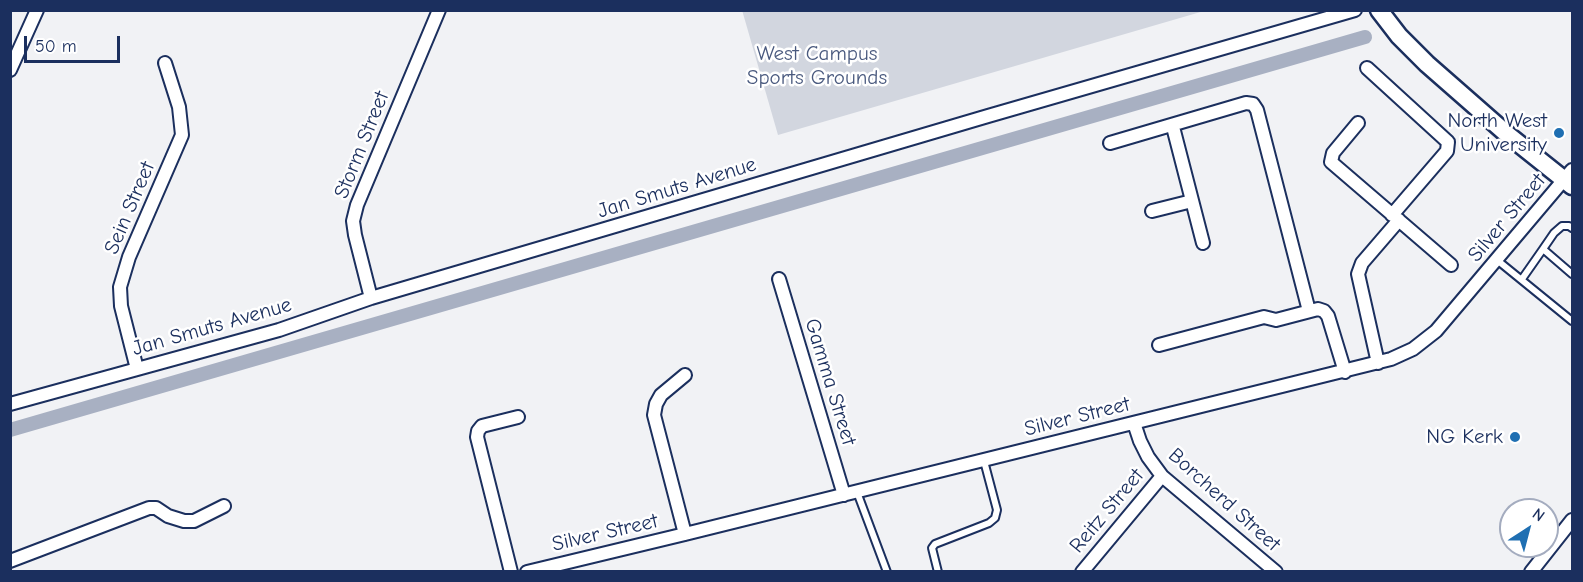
<!DOCTYPE html>
<style>
body{margin:0}
#map{position:relative;width:1583px;height:582px;overflow:hidden;background:#f1f2f5;font-family:"Comic Neue",sans-serif}
canvas{display:block}
.frame{position:absolute;inset:0;border:12px solid #1b2f5e;pointer-events:none}
.north{position:absolute;left:1499px;top:498px;width:60px;height:60px;box-sizing:border-box;background:#fff;border:2px solid #a4acbf;border-radius:50%;rotate:36deg;font-size:16px;font-weight:700;line-height:24px;text-align:center;color:#1b2f5e}
.north::after{content:'';display:block;margin:auto;width:21px;height:27px;background:#1f6fb2;clip-path:polygon(50% 0,100% 100%,50% 72%,0 100%)}
.scale{position:absolute;left:24px;top:36px;width:96px;height:27px;box-sizing:border-box;border:3px solid #1b2f5e;border-top:0;padding-left:8px;font-size:18px;line-height:21px;white-space:nowrap;color:#1b2f5e;-webkit-text-stroke:4px #fff;paint-order:stroke}
</style>
<div id="map">
<canvas width="1583" height="582"></canvas>
<div class="frame"></div>
<div class="north">N</div>
<div class="scale">50 m</div>
</div>
<script>
const ctx = document.querySelector('canvas').getContext('2d');
ctx.lineJoin = 'round';
function fill(path, color) { ctx.fillStyle = color; ctx.fill(path, 'evenodd'); }
const toPath = rows => new Path2D(rows.map(r => 'M' + r).join(''));
function trace(path, color, width, dash) { ctx.strokeStyle = color; ctx.lineWidth = width; ctx.lineCap = dash ? 'butt' : 'round'; ctx.setLineDash(dash || []); ctx.stroke(path); }
function drawText(font, color, halo, rows, align = 'center') {
  ctx.font = font + ' "Comic Neue",sans-serif'; ctx.lineWidth = 5; ctx.setLineDash([]); ctx.textBaseline = 'middle'; ctx.strokeStyle = halo; ctx.fillStyle = color; for (const [text, x, y, turn = 0] of rows) {
    ctx.save(); ctx.translate(x, y); ctx.rotate((+turn || 0) * Math.PI / 180); ctx.textAlign = isNaN(turn) ? turn : align; if (halo) ctx.strokeText(text, 0, 0); ctx.fillText(text, 0, 0); ctx.restore();
  }
}
const green = toPath([
 [742,10,1204,10,1204,11,778,135]
]);
const canal = toPath([
 [10,430,1365,37]
]);
const lane = toPath([
 [1572,228,1569,226,1562,226,1554,233,1543,249,1572,274],
 [1497,260,1572,321],
 [1522,279,1543,249],
 [857,492,887,572],
 [938,572,932,548,935,544,989,523,995,518,997,510,984,461]
]);
const street = toPath([
 [1367,68,1448,142,1447,151,1392,215],
 [10,70,37,10],
 [1358,123,1333,153,1331,162,1451,265],
 [1173,127,1203,243],
 [1110,143,1246,103,1253,104,1257,110,1309,311],
 [1152,211,1192,201],
 [779,279,844,495],
 [371,298,355,235,353,221,357,205,439,10],
 [1159,345,1264,317,1276,320,1318,309,1324,311,1328,316,1345,372],
 [1378,363,1358,274,1362,263,1399,220],
 [137,369,121,306,120,287,129,257,182,135,179,107,165,63],
 [10,404,279,330,371,298,988,116,1355,10],
 [1134,423,1140,441,1148,457,1162,476,1276,572],
 [685,534,654,415,656,404,661,395,685,375],
 [10,561,149,508,156,508,168,516,184,521,194,521,224,506],
 [511,572,477,437,478,431,482,426,518,417],
 [527,572,685,534,1391,359,1413,349,1436,331,1572,170],
 [1082,572,1162,476],
 [1531,572,1572,520]
]);
const secondary = toPath([
 [1379,10,1399,36,1427,64,1508,135,1572,186]
]);
const markers = [
 [1559,133,6,"#1f6fb2"],
 [1515,437,6,"#1f6fb2"]
];
const parkNames = [
 ["West Campus",817,54],
 ["Sports Grounds",817,78]
];
const poiNames = [
 ["North West",1547,121],
 ["University",1547,145],
 ["NG Kerk",1503,437]
];
const streetNames = [
 ["Storm Street",362,145,-68],
 ["Jan Smuts Avenue",677,188,-17],
 ["Sein Street",130,208,-67],
 ["Silver Street",1507,218,-50],
 ["Jan Smuts Avenue",212,327,-16],
 ["Gamma Street",830,382,73],
 ["Silver Street",1077,417,-14],
 ["Borcherd Street",1224,500,42],
 ["Reitz Street",1107,511,-50],
 ["Silver Street",605,533,-13]
];
fill(green, '#d2d6df');
trace(canal, '#a8b0c2', 14);
trace(lane, '#1b2f5e', 10);
trace(street, '#1b2f5e', 16);
trace(secondary, '#1b2f5e', 21);
trace(lane, '#fff', 6);
trace(street, '#fff', 12);
trace(secondary, '#fff', 16);
for (const [x, y, r, color] of markers) { const dot = new Path2D(); dot.arc(x, y, r, 0, 2 * Math.PI); ctx.fillStyle = color; ctx.fill(dot); trace(dot, '#fff', 2); }
drawText('21px', '#49597e', '#fff', parkNames);
drawText('21px', '#1b2f5e', '#fff', poiNames, 'right');
drawText('21px', '#1b2f5e', '#fff', streetNames);
</script>
